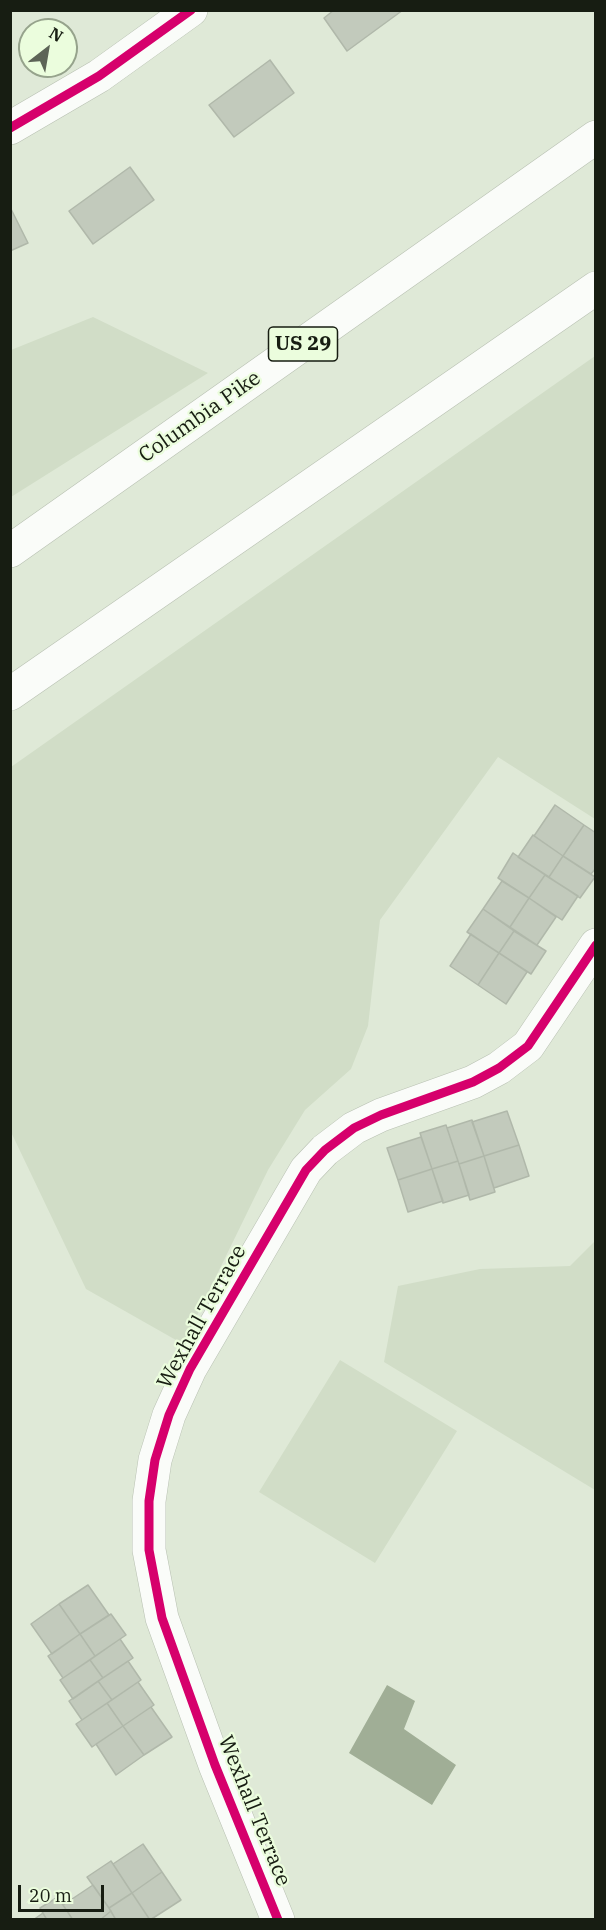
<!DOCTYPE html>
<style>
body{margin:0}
#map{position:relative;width:606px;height:1930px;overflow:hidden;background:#dfe9d7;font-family:"IBM Plex Serif",serif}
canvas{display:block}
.frame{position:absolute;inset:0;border:12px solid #171d12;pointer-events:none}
.north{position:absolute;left:18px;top:18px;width:60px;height:60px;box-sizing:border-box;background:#ebfddd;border:2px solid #96a38c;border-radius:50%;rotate:31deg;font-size:16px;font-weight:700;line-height:24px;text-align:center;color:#171d12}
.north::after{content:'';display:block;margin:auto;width:21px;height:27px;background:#5d6457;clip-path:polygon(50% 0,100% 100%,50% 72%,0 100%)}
.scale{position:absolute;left:18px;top:1885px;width:86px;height:27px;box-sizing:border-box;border:3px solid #171d12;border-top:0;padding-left:8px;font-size:18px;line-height:21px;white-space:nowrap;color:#171d12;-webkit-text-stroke:4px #ebfddd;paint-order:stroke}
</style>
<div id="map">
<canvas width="606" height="1930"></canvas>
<div class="frame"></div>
<div class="north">N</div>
<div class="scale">20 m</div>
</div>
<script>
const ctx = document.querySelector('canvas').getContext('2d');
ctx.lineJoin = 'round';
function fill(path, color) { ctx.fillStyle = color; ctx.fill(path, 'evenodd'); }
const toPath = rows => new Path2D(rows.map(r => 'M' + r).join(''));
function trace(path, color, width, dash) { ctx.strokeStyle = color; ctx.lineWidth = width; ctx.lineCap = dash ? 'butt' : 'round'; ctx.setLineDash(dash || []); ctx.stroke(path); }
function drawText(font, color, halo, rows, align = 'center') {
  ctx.font = font + ' "IBM Plex Serif",serif'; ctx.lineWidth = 4.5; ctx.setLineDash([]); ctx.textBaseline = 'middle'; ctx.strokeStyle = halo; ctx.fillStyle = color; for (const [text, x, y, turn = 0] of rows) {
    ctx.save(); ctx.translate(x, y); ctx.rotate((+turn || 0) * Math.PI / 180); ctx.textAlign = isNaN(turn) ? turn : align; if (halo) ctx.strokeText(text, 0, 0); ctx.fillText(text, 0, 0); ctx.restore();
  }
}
const green = toPath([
 [93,317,208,373,11,497,11,350],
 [595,356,595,819,498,757,380,920,368,1026,351,1069,305,1110,268,1170,183,1344,86,1289,11,1132,11,767],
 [595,1241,595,1490,384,1362,398,1286,480,1269,570,1266],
 [340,1360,457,1431,375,1563,259,1492]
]);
const water = toPath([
 [387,1685,415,1701,404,1729,456,1765,432,1805,349,1753]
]);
const building = toPath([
 [334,10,403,10,347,51,324,18,334,10],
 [270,60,294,93,234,137,209,105,270,60],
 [130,167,154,200,93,244,69,211,130,167],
 [10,207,28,243,10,251,10,207],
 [555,805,584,825,563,856,534,836,555,805],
 [584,825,596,833,596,868,591,874,563,856,584,825],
 [533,835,563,856,549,877,518,857,533,835],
 [513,853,545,875,529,898,498,878,513,853],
 [563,856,595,877,580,898,549,877,563,856],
 [545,875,578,896,562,920,529,898,545,875],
 [502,881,529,898,510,927,483,909,502,881],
 [529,898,556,917,537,945,510,927,529,898],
 [483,909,514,931,499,953,467,932,483,909],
 [514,931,546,951,531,974,499,953,514,931],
 [471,934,499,953,478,985,450,966,471,934],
 [499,953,527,972,506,1004,478,985,499,953],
 [507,1111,519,1145,484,1156,472,1122,507,1111],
 [472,1120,484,1156,459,1164,447,1128,472,1120],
 [446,1125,458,1161,432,1169,420,1133,446,1125],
 [421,1137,432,1169,398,1180,387,1148,421,1137],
 [519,1145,529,1176,494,1188,484,1156,519,1145],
 [484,1156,495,1192,470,1200,459,1164,484,1156],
 [458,1161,469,1195,443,1203,432,1169,458,1161],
 [432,1169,443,1201,408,1212,398,1180,432,1169],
 [88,1585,109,1615,80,1634,59,1604,88,1585],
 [59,1604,80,1634,52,1654,31,1624,59,1604],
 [111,1614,126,1635,95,1656,80,1634,111,1614],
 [80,1634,95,1656,63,1678,48,1656,80,1634],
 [120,1639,133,1658,103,1678,90,1660,120,1639],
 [90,1660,103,1678,73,1699,60,1680,90,1660],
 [128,1661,141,1680,112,1700,98,1681,128,1661],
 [98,1681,112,1700,82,1720,69,1701,98,1681],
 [138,1682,154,1705,123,1726,107,1703,138,1682],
 [107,1703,123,1726,92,1747,76,1724,107,1703],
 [151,1707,172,1737,144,1755,123,1726,151,1707],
 [123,1726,144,1755,116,1775,96,1744,123,1726],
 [143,1844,162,1872,132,1893,113,1864,143,1844],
 [111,1861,132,1893,109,1908,87,1877,111,1861],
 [162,1872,181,1900,150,1920,132,1893,162,1872],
 [93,1885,111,1911,100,1920,73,1920,63,1905,93,1885],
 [132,1893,150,1920,116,1920,109,1908,132,1893],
 [58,1897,63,1905,73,1920,47,1920,40,1908,58,1897],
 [111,1911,116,1920,100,1920,111,1911],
 [43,1913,47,1920,33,1920,43,1913]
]);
const street = toPath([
 [10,128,99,76,191,10],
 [278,1920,215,1765,162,1618,149,1550,149,1501,155,1460,169,1415,190,1369,306,1170,325,1150,354,1128,381,1115,473,1082,499,1068,528,1046,596,945]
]);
const highway = toPath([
 [10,551,596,137],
 [10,694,596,288]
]);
const cycleway = toPath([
 [10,128,99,76,191,10],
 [278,1920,215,1765,162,1618,149,1550,149,1501,155,1460,169,1415,190,1369,306,1170,325,1150,354,1128,381,1115,473,1082,499,1068,528,1046,596,945]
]);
const shields = [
 [303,344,69]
];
const shieldNames = [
 ["US 29",303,344]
];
const streetNames = [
 ["Columbia Pike",200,417,-35],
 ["Wexhall Terrace",202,1317,-61],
 ["Wexhall Terrace",254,1811,68]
];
fill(green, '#d1ddc7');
fill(water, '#a0ae96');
fill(building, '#c2cabc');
trace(building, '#b0b8aa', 1.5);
trace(street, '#b8c0b2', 34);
trace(highway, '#b8c0b2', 34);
trace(street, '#fafcf9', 33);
trace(highway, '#fafcf9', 33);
trace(cycleway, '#d6006c', 9);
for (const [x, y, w] of shields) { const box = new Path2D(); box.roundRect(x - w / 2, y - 17, w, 34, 4.5); ctx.fillStyle = '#ebfddd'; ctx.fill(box); trace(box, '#171d12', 1.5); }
drawText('bold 20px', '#171d12', null, shieldNames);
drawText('21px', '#171d12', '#ebfddd', streetNames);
</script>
